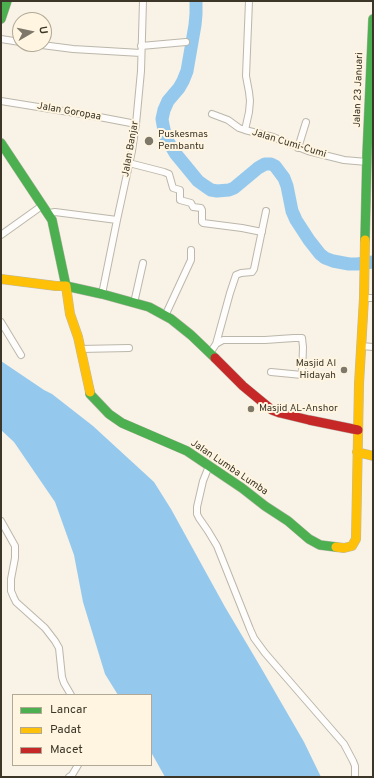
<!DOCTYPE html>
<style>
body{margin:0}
#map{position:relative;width:374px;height:778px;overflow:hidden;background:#f8f2e7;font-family:Overpass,sans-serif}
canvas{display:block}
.frame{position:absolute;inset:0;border:2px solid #3c3628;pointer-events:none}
.legend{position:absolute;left:12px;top:694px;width:140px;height:72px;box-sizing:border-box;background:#fff5e0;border:1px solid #b1a996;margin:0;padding:5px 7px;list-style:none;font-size:12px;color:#3c3628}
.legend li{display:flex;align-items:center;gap:8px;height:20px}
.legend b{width:20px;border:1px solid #b1a996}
.north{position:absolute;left:12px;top:12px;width:40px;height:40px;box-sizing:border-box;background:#fff5e0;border:1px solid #b1a996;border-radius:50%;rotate:81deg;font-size:11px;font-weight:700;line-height:16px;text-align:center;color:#3c3628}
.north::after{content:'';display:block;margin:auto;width:14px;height:18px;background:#7e786b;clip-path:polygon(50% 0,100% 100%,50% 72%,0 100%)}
</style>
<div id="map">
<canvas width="374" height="778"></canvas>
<div class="frame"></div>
<ul class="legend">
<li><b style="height:5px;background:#4caf50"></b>Lancar</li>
<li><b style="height:5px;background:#ffc107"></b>Padat</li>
<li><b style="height:5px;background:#c62828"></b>Macet</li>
</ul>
<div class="north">U</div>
</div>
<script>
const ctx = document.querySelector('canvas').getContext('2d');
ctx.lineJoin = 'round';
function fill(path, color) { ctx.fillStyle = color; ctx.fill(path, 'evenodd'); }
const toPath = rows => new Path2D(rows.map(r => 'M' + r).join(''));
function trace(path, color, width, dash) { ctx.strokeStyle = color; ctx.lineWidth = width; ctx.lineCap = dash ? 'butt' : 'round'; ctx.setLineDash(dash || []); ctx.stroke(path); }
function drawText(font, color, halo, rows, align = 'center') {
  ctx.font = font + ' Overpass,sans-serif'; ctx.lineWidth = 4; ctx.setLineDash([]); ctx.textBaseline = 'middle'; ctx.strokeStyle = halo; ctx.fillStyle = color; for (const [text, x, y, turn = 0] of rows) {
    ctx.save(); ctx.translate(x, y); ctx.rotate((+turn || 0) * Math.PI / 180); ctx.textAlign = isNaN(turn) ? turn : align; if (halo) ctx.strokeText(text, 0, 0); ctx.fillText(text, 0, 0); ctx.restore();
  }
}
const water = toPath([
 [1,361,44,390,52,394,93,426,154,482,171,509,225,607,260,666,304,742,321,777,165,777,151,752,151,695,118,695,105,674,83,602,74,555,55,502,14,442,1,430]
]);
const river = toPath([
 [196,1,196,14,195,25,187,71,183,81,179,88,168,101,164,110,162,119,163,125,166,138,175,153,198,181,205,186,211,190,217,191,229,190,234,188,258,168,265,164,271,164,275,166,284,178,287,186,292,211,296,220,309,240,320,254,325,258,333,261,349,264,357,264,373,262]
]);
const street = toPath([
 [249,1,246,76,249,92,250,101,249,112,245,130,273,137,308,151,344,160,367,162],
 [1,39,20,42],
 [34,44,73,49,141,53],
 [141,46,186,42],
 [1,101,94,116,136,124],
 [212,114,228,120,239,128,245,130],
 [298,148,306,122],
 [129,163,164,172,169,174,173,188,180,190,180,200,191,203,193,207,201,208,202,210,202,222,203,223,242,228,262,232],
 [49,213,55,212,117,220],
 [1,235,43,205],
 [102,294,117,220,132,151,136,124,141,71,143,1],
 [364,298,373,298],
 [134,303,143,263],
 [165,316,191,260,191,250],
 [1,322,21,355],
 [216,344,230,293,236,275,241,273,252,272,254,269,266,211],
 [361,346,373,347],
 [80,349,129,348],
 [210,353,216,344,223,340,265,340,294,338,302,338,303,347,302,375,271,372],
 [209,466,203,481,197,507,197,514,199,518,208,531,217,546,250,629,254,638,265,653,344,744,353,761,355,766,355,777],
 [1,521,15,546,15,558,11,579,11,591,14,598,16,602,45,628,55,641,59,648,62,677,64,683,71,695],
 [69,777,72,775,78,765]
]);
const fast = toPath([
 [1,19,7,1],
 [1,143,52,220,66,286,102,294,149,307,171,319,191,335,215,358],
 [365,240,367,154,373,19],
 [90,392,90,394,109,414,122,423,187,451,242,488,265,506,288,521,309,539,320,545,336,547]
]);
const slow = toPath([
 [1,279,56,286,66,286,70,314,78,337,90,392],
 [357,452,373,456],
 [336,547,344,548,352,546,356,539,359,384,364,298,365,240]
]);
const jam = toPath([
 [215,358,243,386,272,410,280,413,309,420,358,430]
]);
const markers = [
 [149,141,5,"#7e786b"],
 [344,370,4,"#7e786b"],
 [251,409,4,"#7e786b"]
];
const streetNames = [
 ["Jalan 23 Januari",359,90,-88],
 ["Jalan Goropaa",69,112,10],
 ["Jalan Cumi-Cumi",289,144,17],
 ["Jalan Banjar",131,149,-80],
 ["Jalan Lumba Lumba",229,468,34]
];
const poiNames = [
 ["Puskesmas",158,135],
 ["Pembantu",158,147],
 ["Masjid Al",336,364,"right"],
 ["Hidayah",336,376,"right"],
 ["Masjid AL-Anshor",259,409]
];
fill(water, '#94c9ed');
trace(river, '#94c9ed', 13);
trace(street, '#bcb7ab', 8);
trace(fast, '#bcb7ab', 10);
trace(slow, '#bcb7ab', 10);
trace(jam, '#bcb7ab', 10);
trace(street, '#fefdfb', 6);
trace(fast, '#4caf50', 9);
trace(slow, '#ffc107', 9);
trace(jam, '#c62828', 9);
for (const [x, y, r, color] of markers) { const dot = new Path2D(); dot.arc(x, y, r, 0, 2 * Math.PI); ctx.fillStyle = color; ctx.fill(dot); trace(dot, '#fff5e0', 1.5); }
drawText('10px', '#3c3628', '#fff5e0', streetNames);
drawText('10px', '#3c3628', '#fff5e0', poiNames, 'left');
</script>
